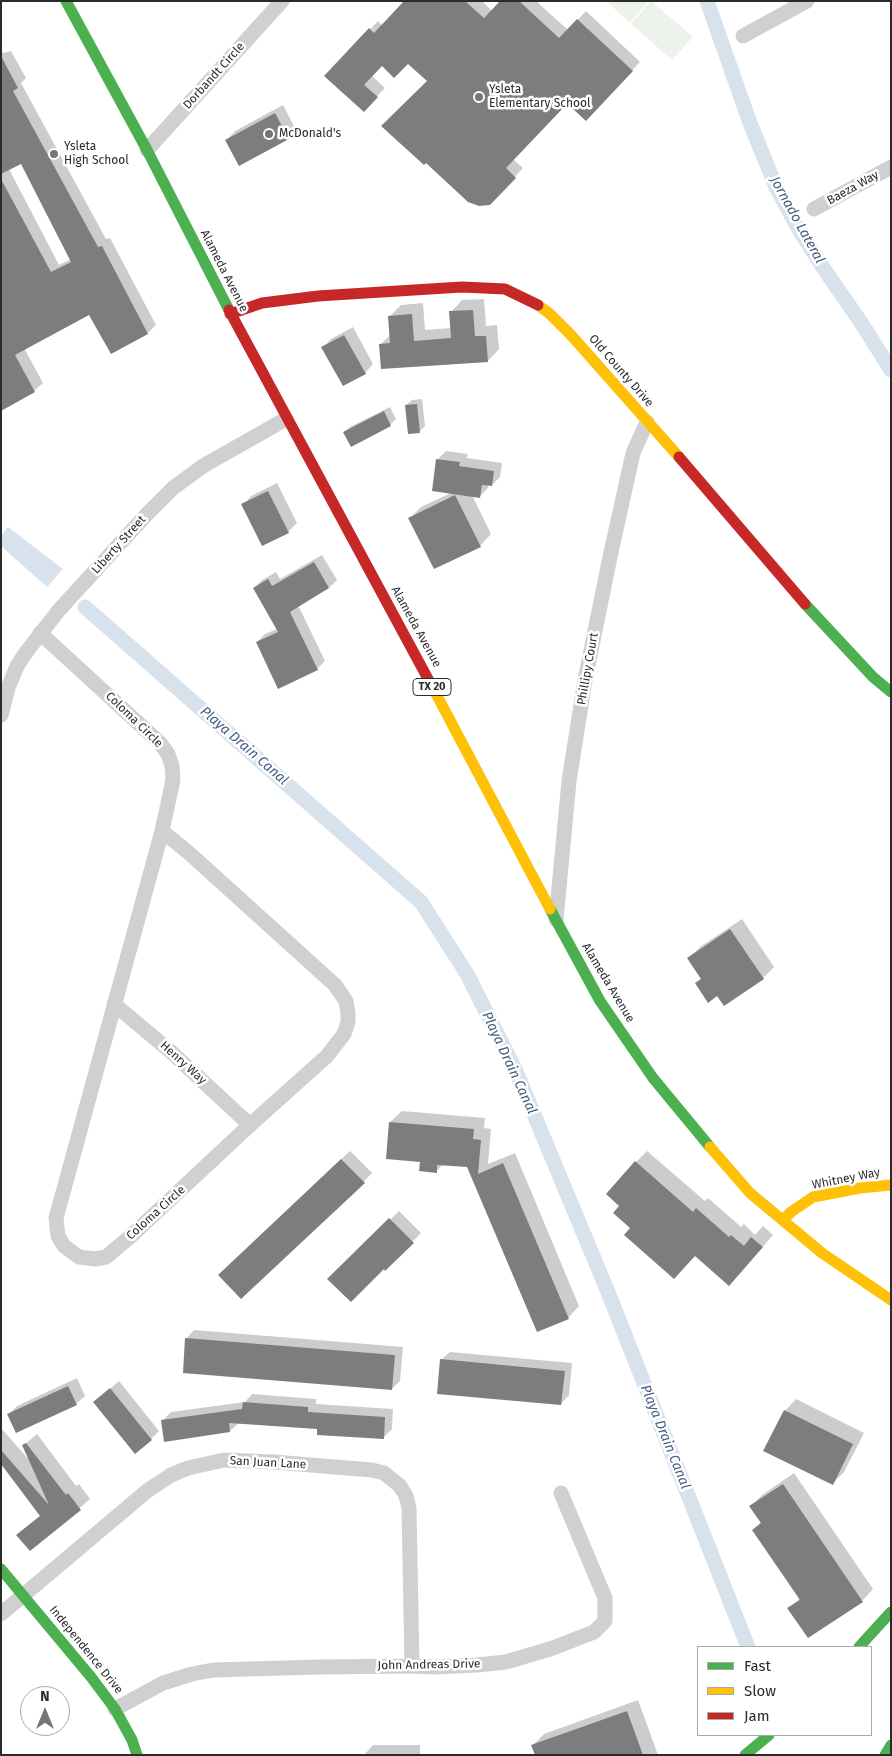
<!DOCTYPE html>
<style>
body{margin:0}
#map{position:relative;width:892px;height:1756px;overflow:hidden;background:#fff;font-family:"Fira Sans",sans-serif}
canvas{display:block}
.frame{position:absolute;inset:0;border:2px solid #2b2b2b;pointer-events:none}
.legend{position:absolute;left:697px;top:1646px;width:175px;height:90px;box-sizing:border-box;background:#fff;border:1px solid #aaa;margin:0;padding:6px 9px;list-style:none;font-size:15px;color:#2b2b2b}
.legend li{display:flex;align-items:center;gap:10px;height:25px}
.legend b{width:25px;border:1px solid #aaa}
.north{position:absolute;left:20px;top:1686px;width:50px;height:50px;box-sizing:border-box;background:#fff;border:1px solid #aaa;border-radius:50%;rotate:0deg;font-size:14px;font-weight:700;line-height:20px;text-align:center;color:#2b2b2b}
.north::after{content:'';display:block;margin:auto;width:18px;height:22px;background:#757575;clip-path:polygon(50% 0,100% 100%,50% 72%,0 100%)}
</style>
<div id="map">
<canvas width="892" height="1756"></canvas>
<div class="frame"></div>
<ul class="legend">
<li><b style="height:6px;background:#4caf50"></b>Fast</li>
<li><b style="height:6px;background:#ffc107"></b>Slow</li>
<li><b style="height:6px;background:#c62828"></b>Jam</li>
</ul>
<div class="north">N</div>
</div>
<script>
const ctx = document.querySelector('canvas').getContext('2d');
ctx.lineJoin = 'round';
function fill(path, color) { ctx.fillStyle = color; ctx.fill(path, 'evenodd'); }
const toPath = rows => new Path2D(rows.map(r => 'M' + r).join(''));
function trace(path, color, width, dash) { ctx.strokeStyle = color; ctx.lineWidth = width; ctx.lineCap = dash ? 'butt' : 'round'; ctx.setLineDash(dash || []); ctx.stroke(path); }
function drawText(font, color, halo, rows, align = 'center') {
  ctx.font = font + ' "Fira Sans",sans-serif'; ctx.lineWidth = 5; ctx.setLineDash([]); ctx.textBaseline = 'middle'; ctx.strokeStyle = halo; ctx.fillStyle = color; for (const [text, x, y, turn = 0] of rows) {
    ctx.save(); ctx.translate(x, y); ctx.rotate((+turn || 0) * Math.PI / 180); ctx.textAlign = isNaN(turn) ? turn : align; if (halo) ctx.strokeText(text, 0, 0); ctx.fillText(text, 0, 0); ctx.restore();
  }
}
const green = toPath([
 [606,1,649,1,630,23],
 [651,1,693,37,672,60,631,24]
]);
const water = toPath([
 [8,527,63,569,47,587,1,546,1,536]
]);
const shadow = toPath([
 [406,1,482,1,492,11,501,1,536,1,568,30,586,11,640,62,594,111,565,104,513,159,523,168,498,195,428,81,408,62,382,64,372,76,385,88,364,110,326,76,378,21,383,26],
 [1,49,3,53,11,51,26,78,21,83,106,239,110,238,156,325,148,333,111,352,89,314,24,348,43,383,34,391,1,409],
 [22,162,71,259,59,265,9,169],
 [283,105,296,130,288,138,227,140,235,131],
 [484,299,486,326,497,325,499,349,488,361,381,344,391,334,390,316,401,305,423,303,425,330,452,328,451,312,462,300],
 [353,327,373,364,365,373,323,348,331,339],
 [422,399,425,426,419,432,406,405,412,400],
 [390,407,396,419,390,425,351,445,345,432,350,427],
 [446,451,468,454,467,458,502,463,500,477,492,485,488,485,488,488,479,497,472,495,491,534,480,546,410,518,421,507,451,493,437,460],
 [277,483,297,523,288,532,263,544,243,505,251,496],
 [322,555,337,580,329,588,298,605,325,661,317,669,257,642,265,634,277,629,254,588,262,580,276,572,280,579],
 [742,919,774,967,763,978,718,995,697,983,702,978,689,958,700,947],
 [402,1111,485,1118,484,1128,491,1129,488,1164,515,1153,579,1306,568,1318,468,1166,444,1164,436,1171,421,1161,390,1122],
 [350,1151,372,1173,337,1209,228,1267],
 [647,1151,705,1201,708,1198,741,1227,744,1224,755,1235,763,1226,773,1235,740,1273,632,1228,621,1206,636,1162],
 [399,1211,421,1233,385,1269,366,1244],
 [194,1330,403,1347,400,1381,392,1389,186,1339],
 [450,1352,572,1363,569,1395,561,1404,441,1360],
 [77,1378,85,1396,76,1404,9,1414,17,1406],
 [119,1381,159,1431,151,1439,95,1402],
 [252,1394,316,1399,316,1404,393,1409,392,1429,383,1438,319,1428,239,1423,230,1431,162,1421,171,1412,245,1402],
 [796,1399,864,1433,844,1472,833,1483,785,1411],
 [1,1428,30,1461,23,1446,37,1434,76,1486,79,1484,90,1499,30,1550,18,1535,41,1515,1,1462],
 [794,1473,873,1589,862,1601,789,1608,800,1598,754,1530,761,1522,751,1506,762,1495],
 [638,1700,658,1755,536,1755,533,1745,544,1734],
 [373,1745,420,1745,420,1755,364,1755]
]);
const canal = toPath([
 [707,1,750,123,776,187,798,228,824,269,862,324,891,370],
 [85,607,421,902,467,974,515,1069,608,1292,748,1647]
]);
const building = toPath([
 [404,1,465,1,484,18,500,1,519,1,559,38,577,19,633,71,586,121,571,107,569,109,565,106,506,168,516,178,490,205,479,206,468,202,426,163,424,165,381,126,427,81,408,64,394,78,382,66,364,85,378,97,364,112,324,76,369,28,374,33],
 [1,56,18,88,13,91,98,247,102,246,148,334,111,354,89,315,15,355,35,392,1,411,1,179,51,272,71,262,21,164,1,174],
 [275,113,289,139,239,166,225,140],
 [473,310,475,336,486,336,488,362,381,369,379,344,390,343,388,316,412,314,414,341,451,338,449,311],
 [344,335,366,374,343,386,321,347],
 [417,404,420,433,408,434,405,405],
 [384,411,391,426,351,447,343,432],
 [436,459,460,462,459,466,494,471,492,486,482,485,480,498,432,491],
 [268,491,289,533,262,546,241,504],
 [455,495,481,547,434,569,408,518],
 [314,562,329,588,290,612,318,670,278,689,256,642,278,632,253,588,268,579,272,586],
 [730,929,764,979,724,1006,717,996,708,1003,695,983,701,979,687,958],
 [389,1122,474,1129,473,1139,481,1140,478,1174,503,1163,569,1319,537,1332,467,1167,437,1165,437,1173,419,1171,420,1162,386,1159],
 [341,1159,365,1183,241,1299,218,1275],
 [635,1161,693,1212,696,1208,729,1237,731,1235,744,1246,751,1237,763,1247,729,1286,695,1256,674,1279,624,1235,630,1228,613,1213,619,1206,606,1194],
 [389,1218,414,1243,385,1271,384,1269,351,1302,327,1279],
 [185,1338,395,1355,392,1390,183,1373],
 [440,1359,565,1371,561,1405,437,1394],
 [68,1386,77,1405,16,1433,7,1414],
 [110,1388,152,1440,135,1454,93,1402],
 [243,1402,308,1407,308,1412,385,1417,384,1439,317,1435,317,1429,229,1423,230,1432,164,1442,161,1420,242,1409],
 [784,1410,853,1444,833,1485,763,1451],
 [26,1443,66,1495,68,1493,81,1510,30,1551,16,1535,40,1516,1,1464,1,1450,49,1505,22,1445],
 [783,1484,863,1602,808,1638,787,1608,800,1600,752,1530,761,1523,749,1506],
 [627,1711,643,1755,535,1755,531,1745]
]);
const street = toPath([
 [743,36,807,1],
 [147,150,282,1],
 [814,209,891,167],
 [40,633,160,743,168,754,172,766,173,780,162,831,56,1218,58,1236,64,1246,79,1257,95,1259,106,1257,132,1235,250,1125,327,1056,344,1034,348,1022,348,1013,346,1001,335,985,189,853,162,831],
 [1,715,8,688,17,666,27,651,59,610,147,514,173,488,203,466,286,419],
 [556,920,569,781,585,680,610,557,633,453,647,422],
 [114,1004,170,1051,250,1125],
 [1,1614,147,1491,171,1475,188,1468,224,1460,274,1462,372,1470,384,1473,400,1486,406,1496,409,1508,412,1666],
 [115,1709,163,1683,192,1674,213,1670,319,1667,412,1666,435,1667,477,1665,506,1662,553,1648,594,1632,605,1621,605,1598,561,1493]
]);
const fast = toPath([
 [66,1,147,150,229,310],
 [805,604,873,677,891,692],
 [550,909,600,1001,653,1078,710,1147],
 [1,1569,91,1677,115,1709,132,1740,137,1755],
 [859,1647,891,1612],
 [745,1755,769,1735],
 [885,1755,891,1745]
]);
const slow = toPath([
 [538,305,550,314,571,335,679,457],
 [434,690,550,909],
 [710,1147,750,1193,822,1253,891,1300],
 [783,1220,791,1212,813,1197,860,1188,891,1185]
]);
const jam = toPath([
 [229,310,434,690],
 [230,314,262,303,318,296,462,287,505,289,538,305],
 [679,457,805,604]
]);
const markers = [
 [479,97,5,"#757575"],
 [269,134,5,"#757575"],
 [54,154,5,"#757575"]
];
const shields = [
 [432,687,38]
];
const shieldNames = [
 ["TX 20",432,687]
];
const streetNames = [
 ["Dorbandt Circle",214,76,-48],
 ["Baeza Way",853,188,-29],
 ["Alameda Avenue",224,271,63],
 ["Old County Drive",621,371,49],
 ["Liberty Street",119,545,-48],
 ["Alameda Avenue",416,627,61],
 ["Phillipy Court",588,669,-80],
 ["Coloma Circle",134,720,44],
 ["Alameda Avenue",608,983,59],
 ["Henry Way",183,1063,42],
 ["Whitney Way",846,1179,-11],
 ["Coloma Circle",156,1213,-42],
 ["San Juan Lane",268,1463,3],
 ["Independence Drive",86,1650,51],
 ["John Andreas Drive",429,1665,-1]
];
const poiNames = [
 ["Ysleta",489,90],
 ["Elementary School",489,104],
 ["McDonald's",279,134],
 ["Ysleta",64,147],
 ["High School",64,161]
];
const waterNames = [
 ["Jornado Lateral",797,220,61],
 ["Playa Drain Canal",244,746,41],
 ["Playa Drain Canal",509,1063,65],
 ["Playa Drain Canal",665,1437,68]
];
fill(green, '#edf2eb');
fill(water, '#d8e2ed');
fill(shadow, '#0003');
trace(canal, '#d8e2ed', 15);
fill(building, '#7d7d7d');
trace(street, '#d0d0d0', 15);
trace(fast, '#4caf50', 11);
trace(slow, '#ffc107', 11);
trace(jam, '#c62828', 11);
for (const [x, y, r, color] of markers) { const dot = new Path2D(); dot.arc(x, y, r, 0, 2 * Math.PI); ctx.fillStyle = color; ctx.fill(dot); trace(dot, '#fff', 2); }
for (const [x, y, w] of shields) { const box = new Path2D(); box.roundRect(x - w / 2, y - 8.5, w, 17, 4); ctx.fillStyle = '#fff'; ctx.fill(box); trace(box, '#2b2b2b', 1); }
drawText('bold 11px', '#2b2b2b', null, shieldNames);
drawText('12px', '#2b2b2b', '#fff', streetNames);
drawText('12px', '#2b2b2b', '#fff', poiNames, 'left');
drawText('italic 14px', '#446082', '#fff', waterNames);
</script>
